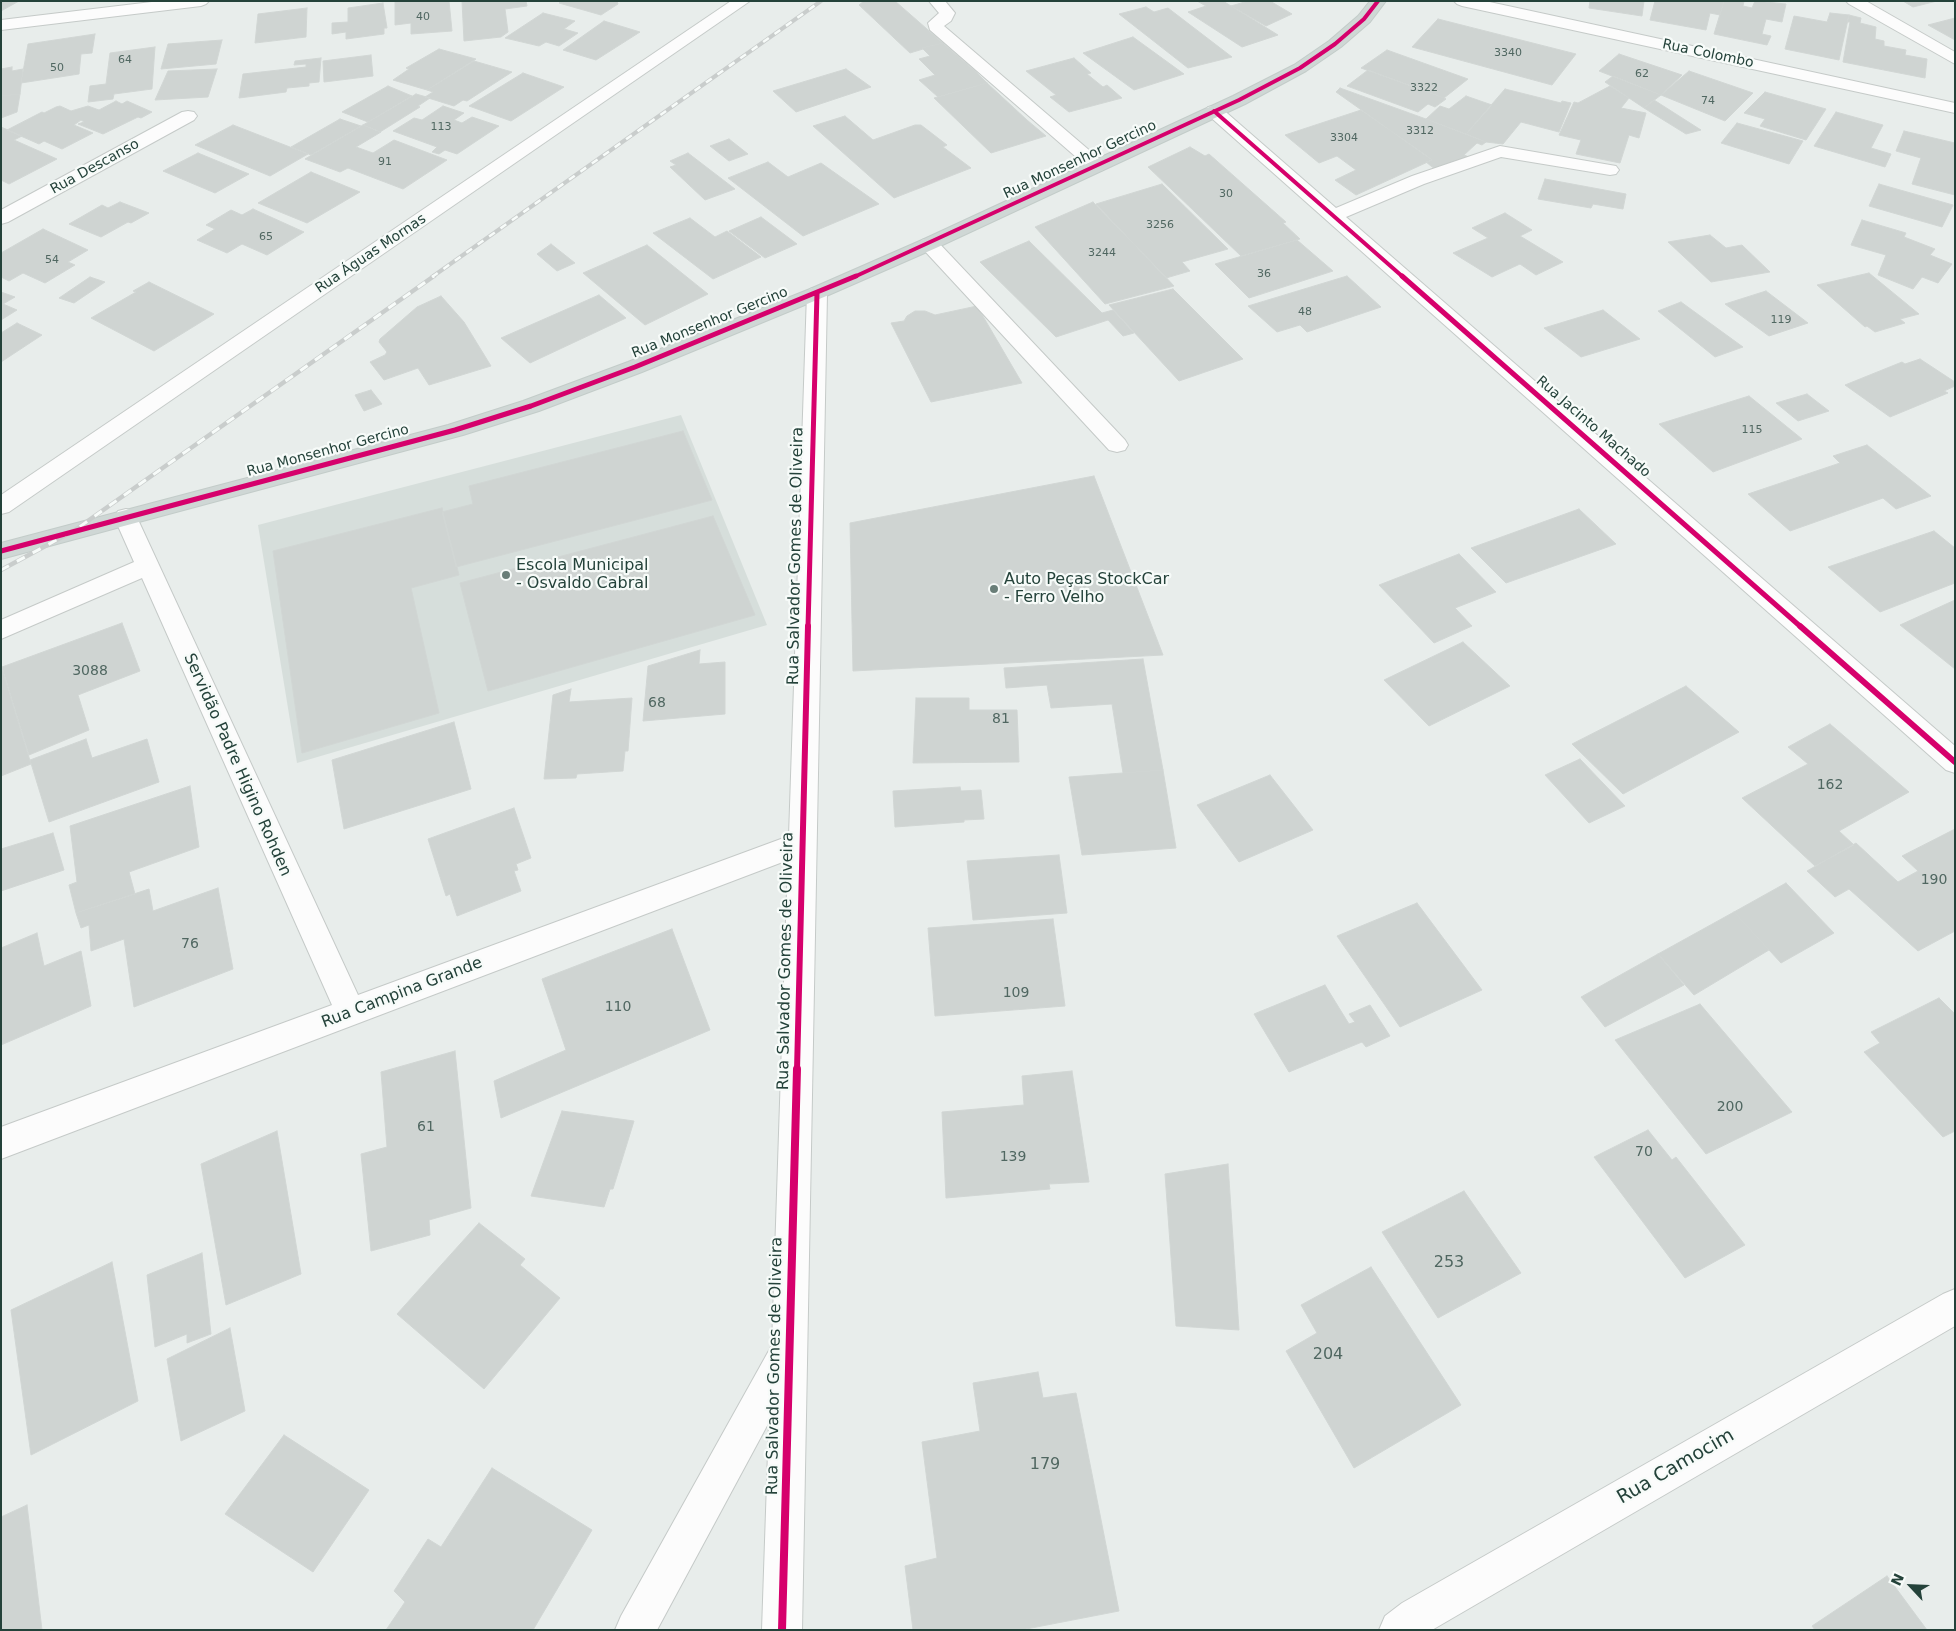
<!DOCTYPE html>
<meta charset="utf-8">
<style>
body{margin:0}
#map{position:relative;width:1956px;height:1631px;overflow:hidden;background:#e8edeb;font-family:"DejaVu Sans",sans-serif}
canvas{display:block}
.frame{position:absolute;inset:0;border:2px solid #24423a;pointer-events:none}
.north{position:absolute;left:1886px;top:1561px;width:50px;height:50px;-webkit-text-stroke:4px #f7fbf9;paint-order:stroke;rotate:295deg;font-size:14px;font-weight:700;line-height:20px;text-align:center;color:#24423a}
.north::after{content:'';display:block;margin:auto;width:18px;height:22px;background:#24423a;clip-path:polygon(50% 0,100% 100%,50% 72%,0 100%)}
</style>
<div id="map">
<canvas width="1956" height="1631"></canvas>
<div class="frame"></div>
<div class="north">N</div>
</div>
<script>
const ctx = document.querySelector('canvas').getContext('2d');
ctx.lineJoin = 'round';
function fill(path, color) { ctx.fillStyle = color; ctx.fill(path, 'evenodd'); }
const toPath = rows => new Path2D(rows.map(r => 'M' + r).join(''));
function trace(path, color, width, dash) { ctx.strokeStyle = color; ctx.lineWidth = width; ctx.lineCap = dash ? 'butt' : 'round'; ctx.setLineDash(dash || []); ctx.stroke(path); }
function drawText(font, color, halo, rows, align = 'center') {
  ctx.font = font + ' "DejaVu Sans",sans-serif'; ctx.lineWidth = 4.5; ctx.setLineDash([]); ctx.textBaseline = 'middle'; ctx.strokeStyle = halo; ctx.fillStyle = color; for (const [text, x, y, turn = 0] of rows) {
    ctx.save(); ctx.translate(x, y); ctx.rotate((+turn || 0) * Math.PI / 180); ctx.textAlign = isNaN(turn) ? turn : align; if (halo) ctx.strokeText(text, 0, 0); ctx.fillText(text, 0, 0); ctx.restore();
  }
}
const built = toPath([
 [681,415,767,625,297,763,258,525]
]);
const building = toPath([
 [1,1,19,1,1,11,1,1],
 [395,1,449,1,452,31,411,34,411,23,395,25,395,1],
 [462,1,526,1,527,6,505,9,508,32,501,37,464,41,462,1],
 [562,1,617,1,618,4,601,15,559,3,562,1],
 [864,1,895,1,943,43,922,48,923,49,910,53,859,5,864,1],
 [1197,1,1223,1,1278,35,1242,47,1188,12,1206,6,1197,1],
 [1248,1,1270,1,1292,14,1266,26,1231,6,1248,1],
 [1590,1,1644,1,1642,16,1589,8,1590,1],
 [1655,1,1724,1,1720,15,1710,13,1706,30,1650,20,1655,1],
 [1724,1,1744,1,1743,6,1752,8,1755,1,1786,4,1782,22,1766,19,1762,34,1771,36,1767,45,1714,34,1724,1],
 [1903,1,1937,1,1913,7,1903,1],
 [383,3,387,28,384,28,384,34,346,39,346,32,332,34,332,23,348,22,348,8,383,3],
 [1146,7,1154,12,1168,8,1232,57,1188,68,1119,14,1146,7],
 [307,8,306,37,255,43,258,14,307,8],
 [543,13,575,21,564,29,578,33,559,46,546,42,539,46,505,38,543,13],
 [1830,13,1849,15,1839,60,1785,49,1794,16,1827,22,1830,13],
 [1849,15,1861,18,1860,23,1876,27,1875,39,1884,41,1884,46,1906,50,1905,55,1927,59,1925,78,1843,62,1850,22,1847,22,1849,15],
 [1955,18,1955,40,1928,25,1955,18],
 [1438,19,1576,54,1552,85,1412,47,1438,19],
 [604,21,640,32,596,60,563,50,604,21],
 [95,34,92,53,81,54,79,74,21,83,28,44,95,34],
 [1133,37,1184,74,1134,90,1083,53,1133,37],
 [222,40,216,64,161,69,168,44,222,40],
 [943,43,974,70,987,83,938,97,919,80,935,75,919,59,930,56,922,48,943,43],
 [155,47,152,89,114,94,113,99,88,102,90,86,106,84,110,53,155,47],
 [439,49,476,59,427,90,393,80,409,69,406,68,439,49],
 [1387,50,1468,79,1444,98,1361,68,1387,50],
 [1619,54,1682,75,1661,95,1599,71,1619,54],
 [371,55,373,76,324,82,323,61,371,55],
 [321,58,319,82,309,83,309,86,287,88,286,92,239,98,243,74,306,67,306,64,294,65,295,61,321,58],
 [1074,58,1091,73,1087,74,1103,87,1107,85,1122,98,1069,112,1050,97,1056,95,1026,71,1074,58],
 [474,61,512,72,467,101,463,100,454,106,425,97,433,92,427,90,474,61],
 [12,67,12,71,23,69,20,94,1,96,1,69,12,67],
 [217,69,208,97,155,100,168,71,217,69],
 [846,69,871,87,796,112,773,91,846,69],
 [1368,70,1444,98,1446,99,1435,107,1428,104,1418,112,1347,86,1368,70],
 [1689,71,1753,93,1725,121,1661,95,1689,71],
 [523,73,564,87,511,121,469,106,523,73],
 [1613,76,1661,95,1644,108,1605,82,1613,76],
 [987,83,1027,120,1046,136,991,153,934,98,987,83],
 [388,86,412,96,368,122,342,112,388,86],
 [1610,86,1629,98,1621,108,1646,113,1639,138,1629,135,1620,163,1576,154,1581,140,1559,135,1574,102,1578,103,1610,86],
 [1340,88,1426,119,1486,142,1482,145,1477,143,1464,155,1469,157,1436,170,1426,162,1432,160,1336,92,1340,88],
 [1505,89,1561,103,1562,101,1571,103,1559,132,1521,122,1503,144,1486,142,1466,134,1505,89],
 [1765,92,1826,109,1806,140,1760,126,1765,119,1744,113,1765,92],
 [20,94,17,112,1,118,1,96,20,94],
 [416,94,430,98,418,106,420,107,380,132,363,125,416,94],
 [1466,96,1492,105,1466,134,1426,119,1440,106,1449,109,1466,96],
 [1654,100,1701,130,1686,134,1644,108,1654,100],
 [116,101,122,104,127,101,152,112,141,118,138,117,103,134,78,124,84,122,81,120,74,125,93,133,62,149,44,141,39,144,7,130,42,112,44,113,56,107,60,106,71,111,88,106,99,110,116,101],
 [443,106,464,113,454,120,462,123,472,117,499,126,457,154,445,150,439,154,432,152,437,147,393,131,414,118,422,120,443,106],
 [1361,110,1424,154,1432,160,1356,195,1335,180,1356,170,1337,156,1319,163,1285,135,1361,110],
 [1836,112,1883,125,1871,148,1891,154,1885,167,1814,146,1836,112],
 [845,116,873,140,915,125,921,125,947,145,943,147,971,168,894,198,813,126,845,116],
 [340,119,361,126,311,155,291,147,340,119],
 [1737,123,1803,141,1789,164,1721,143,1737,123],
 [233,125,308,154,270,176,195,145,233,125],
 [363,125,381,132,356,147,373,153,394,140,447,160,403,189,348,168,340,172,305,159,363,125],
 [1,127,22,136,14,140,57,159,9,184,1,180,1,127],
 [1904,131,1955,143,1955,195,1912,184,1921,158,1896,151,1904,131],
 [729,139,748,154,729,161,710,146,729,139],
 [1190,147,1205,156,1209,154,1286,222,1283,223,1300,239,1241,256,1148,167,1190,147],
 [198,153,249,174,215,193,163,171,198,153],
 [688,153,735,189,705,200,670,167,676,165,670,161,688,153],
 [768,162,788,177,821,163,879,204,803,236,728,178,768,162],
 [311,172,360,192,307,223,258,203,311,172],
 [1545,179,1626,194,1623,209,1593,204,1591,208,1538,199,1545,179],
 [1162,184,1228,249,1182,262,1190,271,1166,278,1096,204,1162,184],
 [1879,184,1953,205,1942,227,1869,206,1879,184],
 [120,202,149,213,131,223,128,222,101,237,69,224,102,205,108,208,120,202],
 [1093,202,1162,273,1174,286,1105,304,1035,227,1093,202],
 [253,209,304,232,267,255,242,244,227,253,197,240,215,229,206,225,231,210,242,215,253,209],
 [1505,213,1532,230,1520,236,1563,262,1536,275,1520,264,1492,277,1453,253,1488,238,1472,228,1505,213],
 [761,217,797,244,765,258,729,231,761,217],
 [690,218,715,237,727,231,761,257,713,279,653,233,690,218],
 [1862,220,1906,233,1904,237,1935,249,1930,255,1952,264,1938,283,1922,277,1913,289,1878,275,1886,255,1851,245,1862,220],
 [43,229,88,250,68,262,75,265,45,283,23,273,9,281,1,277,1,253,43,229],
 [1710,235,1726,248,1742,245,1770,272,1711,282,1668,242,1710,235],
 [1297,240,1333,271,1249,298,1215,264,1297,240],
 [1029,241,1102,313,1113,310,1134,333,1123,336,1108,320,1056,337,980,262,1029,241],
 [551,244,575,263,557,271,537,254,551,244],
 [647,245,708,294,645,325,583,273,647,245],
 [1869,273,1919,314,1900,319,1905,323,1875,332,1867,326,1865,327,1817,285,1869,273],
 [1347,276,1381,307,1307,332,1300,325,1277,332,1248,306,1347,276],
 [90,277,105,282,74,303,59,298,90,277],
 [149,282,214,314,154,351,91,318,136,292,133,291,149,282],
 [1173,289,1243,359,1179,381,1109,305,1173,289],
 [1766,291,1808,323,1769,336,1725,304,1766,291],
 [1,292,15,297,3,304,17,310,1,320,1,292],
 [599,295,626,318,530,363,501,338,599,295],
 [441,296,464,322,491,366,429,385,418,368,384,380,370,362,385,355,387,352,379,342,380,339,417,307,441,296],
 [1681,302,1743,347,1715,357,1658,311,1681,302],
 [977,306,1022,383,931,402,891,323,904,321,907,316,915,311,925,311,935,315,977,306],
 [1603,310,1640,339,1581,357,1544,328,1603,310],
 [17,323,42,335,1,362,1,333,17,323],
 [1920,359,1955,382,1955,386,1944,391,1948,393,1890,417,1845,385,1902,362,1905,364,1920,359],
 [371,390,382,404,364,411,355,395,371,390],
 [1807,394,1829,411,1798,421,1776,403,1807,394],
 [1749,396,1802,439,1713,472,1659,424,1749,396],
 [683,431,712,500,456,567,442,512,473,504,469,486,683,431],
 [1867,445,1931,496,1896,509,1883,498,1790,531,1748,494,1840,463,1833,456,1867,445],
 [1094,476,1163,655,853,671,850,523,1094,476],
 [442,508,459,575,411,588,439,713,302,753,273,551,442,508],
 [1579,509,1616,544,1506,583,1471,548,1579,509],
 [713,516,755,615,488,691,460,583,713,516],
 [1934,531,1955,548,1955,583,1880,612,1828,567,1934,531],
 [1459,554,1496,592,1455,608,1472,626,1434,643,1379,585,1459,554],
 [1955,600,1955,669,1900,625,1955,600],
 [122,623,140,671,78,695,89,730,29,755,2,667,122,623],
 [1463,642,1510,686,1429,726,1384,680,1463,642],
 [700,650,699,664,725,662,725,714,643,721,648,666,700,650],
 [1143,659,1163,770,1123,773,1112,704,1051,708,1047,685,1006,688,1004,668,1143,659],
 [1,665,31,764,1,776,1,665],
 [1686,686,1739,732,1623,794,1572,744,1686,686],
 [571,689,569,702,632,698,628,751,625,751,623,771,577,774,576,778,544,779,553,695,571,689],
 [916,698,969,698,969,710,1017,710,1019,762,913,763,916,698],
 [454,722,471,789,344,829,332,760,454,722],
 [1830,724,1909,792,1839,831,1854,845,1815,866,1742,798,1808,764,1788,747,1830,724],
 [86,739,92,758,147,739,159,782,49,822,30,760,86,739],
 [1580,759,1625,806,1589,823,1545,775,1580,759],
 [1163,770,1176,848,1082,855,1069,777,1163,770],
 [1270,775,1313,830,1239,862,1197,805,1270,775],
 [190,786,199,847,129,872,135,894,76,913,69,885,77,882,70,826,190,786],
 [960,787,961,791,981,790,984,819,964,820,964,822,895,827,893,791,960,787],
 [514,808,531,858,516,864,518,870,514,871,521,891,457,916,450,894,446,896,428,839,514,808],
 [1955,829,1955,931,1918,951,1849,889,1835,897,1807,871,1856,843,1898,882,1918,871,1902,856,1955,829],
 [53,833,64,870,1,891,1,849,53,833],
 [1059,855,1067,913,973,920,967,861,1059,855],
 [1786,883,1834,933,1781,963,1734,912,1786,883],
 [218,888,233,969,134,1007,124,939,91,951,89,925,81,928,76,913,149,889,153,911,218,888],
 [1417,903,1482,990,1400,1027,1337,936,1417,903],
 [1734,912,1769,950,1694,995,1658,954,1734,912],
 [1053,919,1065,1006,935,1016,928,928,1053,919],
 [672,929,710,1030,501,1118,494,1081,566,1050,542,979,672,929],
 [37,933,44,966,81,951,91,1006,1,1045,1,948,37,933],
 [1658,954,1684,985,1605,1027,1581,997,1658,954],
 [1325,985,1349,1024,1355,1022,1349,1014,1370,1005,1390,1036,1366,1047,1362,1042,1289,1072,1254,1014,1325,985],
 [1939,998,1955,1014,1955,1131,1943,1137,1864,1052,1880,1043,1871,1032,1939,998],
 [1700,1004,1792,1112,1706,1154,1615,1040,1700,1004],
 [455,1051,471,1208,429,1220,430,1235,371,1251,361,1154,387,1147,381,1072,455,1051],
 [1072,1071,1089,1182,1049,1184,1050,1189,946,1198,942,1112,1024,1105,1022,1076,1072,1071],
 [562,1111,634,1121,613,1189,610,1189,604,1207,531,1196,562,1111],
 [1648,1130,1672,1160,1676,1157,1745,1245,1685,1278,1594,1157,1648,1130],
 [277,1131,301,1274,226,1305,201,1164,277,1131],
 [1228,1164,1239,1330,1176,1326,1165,1174,1228,1164],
 [1464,1191,1521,1273,1438,1318,1382,1232,1464,1191],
 [479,1223,525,1259,520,1265,560,1298,484,1389,397,1314,479,1223],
 [202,1253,211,1334,187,1343,187,1334,155,1347,147,1275,202,1253],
 [112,1262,138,1401,31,1455,11,1310,112,1262],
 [1371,1267,1461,1405,1354,1468,1286,1351,1317,1333,1301,1305,1371,1267],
 [230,1328,245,1411,181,1441,167,1359,230,1328],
 [1038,1372,1043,1398,1076,1393,1119,1611,1021,1630,913,1630,905,1566,937,1558,922,1442,980,1431,973,1383,1038,1372],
 [284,1435,369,1490,313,1572,225,1514,284,1435],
 [492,1468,592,1530,533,1630,386,1630,405,1602,394,1591,428,1539,441,1547,492,1468],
 [27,1505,42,1630,1,1630,1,1517,27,1505],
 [1887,1576,1927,1630,1815,1630,1812,1626,1887,1576]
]);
const minor = toPath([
 [160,1,209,1,206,4,201,6,1,30,1,20,160,1],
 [731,1,750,1,9,512,1,514,1,495,731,1],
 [929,1,945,1,955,13,951,21,944,26,1103,162,1106,166,1103,170,1097,171,1091,170,930,30,928,23,939,13,929,1],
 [1454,1,1485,1,1955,103,1955,113,1462,6,1457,4,1454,1],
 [1846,1,1866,1,1955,52,1955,64,1849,4,1846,1],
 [1214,106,1220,107,1336,208,1412,176,1500,146,1616,166,1619,170,1616,174,1610,175,1501,157,1424,184,1346,217,1955,746,1955,773,1946,770,1208,115,1205,111,1208,107,1214,106],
 [188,111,194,112,197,116,194,120,8,222,1,224,1,210,182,112,188,111],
 [929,238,936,240,1125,440,1128,445,1125,450,1117,452,1109,450,922,248,919,244,922,240,929,238],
 [817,287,824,289,827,293,802,1630,762,1630,769,1422,657,1630,615,1630,621,1616,772,1345,788,860,1,1159,1,1127,332,1005,142,578,1,639,1,620,134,562,114,517,118,511,126,509,134,511,358,995,789,836,807,293,810,289,817,287],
 [1955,1289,1955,1326,1432,1630,1379,1630,1385,1616,1402,1603,1943,1294,1955,1289]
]);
const major = toPath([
 [1370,1,1386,1,1370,22,1341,47,1306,71,1245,104,936,248,824,297,642,372,539,411,463,435,1,559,1,543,448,425,523,401,628,362,810,289,922,240,1233,96,1294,65,1329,41,1358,16,1370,1]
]);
const railFar1 = toPath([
 [432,277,821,1]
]);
const rail = toPath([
 [1,570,75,530,434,276]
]);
const cyclewayFar3 = toPath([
 [1214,111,1403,277],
 [854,277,1239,100,1300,68,1335,44,1364,19,1378,1]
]);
const cyclewayFar2 = toPath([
 [1402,276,1801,627],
 [1,551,455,430,531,406,635,367,856,276],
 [808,627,817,293]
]);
const cyclewayFar1 = toPath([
 [1800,626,1955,762],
 [797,1070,808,626]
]);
const cycleway = toPath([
 [782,1630,797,1069]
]);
const markers = [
 [506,575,5,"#697e78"],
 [994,589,5,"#697e78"]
];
const farNumbernames = [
 ["40",423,17],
 ["3340",1508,53],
 ["64",125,60],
 ["50",57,68],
 ["62",1642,74],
 ["3322",1424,88],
 ["74",1708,101],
 ["113",441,127],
 ["3312",1420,131],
 ["3304",1344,138],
 ["91",385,162],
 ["30",1226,194],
 ["3256",1160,225],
 ["65",266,237],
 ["3244",1102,253],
 ["54",52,260],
 ["36",1264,274],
 ["48",1305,312],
 ["119",1781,320],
 ["115",1752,430]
];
const farStreetnames = [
 ["Rua Colombo",1708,54,12],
 ["Rua Monsenhor Gercino",1080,160,-25],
 ["Rua Descanso",95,167,-29],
 ["Rua Águas Mornas",371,254,-34],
 ["Rua Monsenhor Gercino",710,323,-22],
 ["Rua Jacinto Machado",1593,427,41],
 ["Rua Monsenhor Gercino",328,451,-15]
];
const numberNames = [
 ["3088",90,671],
 ["68",657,703],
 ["81",1001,719],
 ["162",1830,785],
 ["190",1934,880],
 ["76",190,944],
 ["109",1016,993],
 ["110",618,1007],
 ["200",1730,1107],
 ["61",426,1127],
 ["70",1644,1152],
 ["139",1013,1157]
];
const streetNames = [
 ["Rua Salvador Gomes de Oliveira",796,556,-89],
 ["Servidão Padre Higino Rohden",237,765,66],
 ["Rua Salvador Gomes de Oliveira",786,961,-89],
 ["Rua Campina Grande",402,993,-21],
 ["Rua Salvador Gomes de Oliveira",775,1366,-89]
];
const poiNames = [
 ["Escola Municipal",516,566],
 ["- Osvaldo Cabral",516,584],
 ["Auto Peças StockCar",1004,580],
 ["- Ferro Velho",1004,598]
];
const nearNumbernames = [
 ["253",1449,1263],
 ["204",1328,1355],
 ["179",1045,1465]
];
const nearStreetnames = [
 ["Rua Camocim",1676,1467,-30]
];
fill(built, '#d6dedb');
fill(building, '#cfd4d2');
trace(building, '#d1d6d4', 1);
trace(minor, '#c5cac8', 2);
trace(major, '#c3ccc9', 2);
fill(minor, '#fcfcfc');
fill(major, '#cfd7d5');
trace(railFar1, '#c9cdcc', 4);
trace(rail, '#c9cdcc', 4.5);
trace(railFar1, '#f7fbf9', 2.5, [7]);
trace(rail, '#f7fbf9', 3, [9]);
trace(cyclewayFar3, '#d6006c', 4);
trace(cyclewayFar2, '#d6006c', 5);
trace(cyclewayFar1, '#d6006c', 6);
trace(cycleway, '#d6006c', 8);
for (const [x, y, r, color] of markers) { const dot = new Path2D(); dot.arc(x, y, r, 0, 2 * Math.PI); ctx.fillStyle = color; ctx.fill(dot); trace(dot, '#f7fbf9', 2); }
drawText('11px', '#506761', null, farNumbernames);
drawText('14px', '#24423a', '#f7fbf9', farStreetnames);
drawText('14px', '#506761', null, numberNames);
drawText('16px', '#24423a', '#f7fbf9', streetNames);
drawText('16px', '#24423a', '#f7fbf9', poiNames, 'left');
drawText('16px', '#506761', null, nearNumbernames);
drawText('19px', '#24423a', '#f7fbf9', nearStreetnames);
</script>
